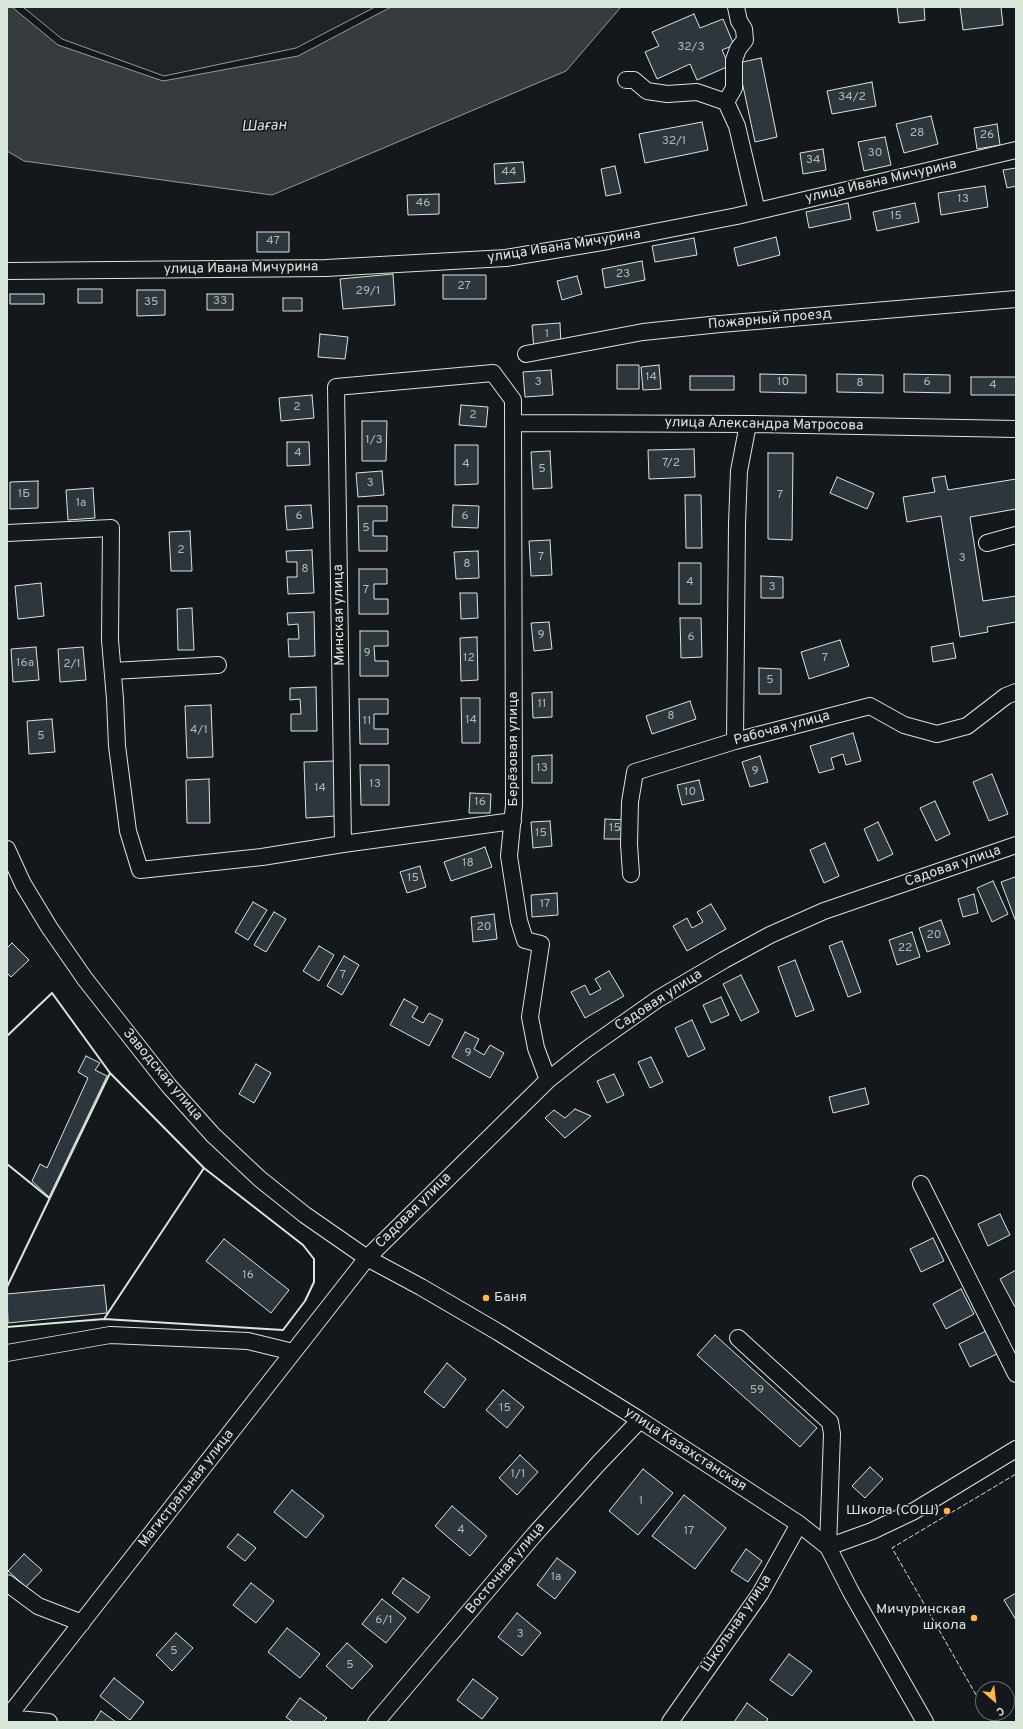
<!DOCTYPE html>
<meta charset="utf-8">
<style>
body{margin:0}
#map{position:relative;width:1023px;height:1729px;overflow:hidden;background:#14181c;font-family:Overpass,sans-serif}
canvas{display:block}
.frame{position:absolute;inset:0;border:8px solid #d8e6dc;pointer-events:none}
.north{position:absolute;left:975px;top:1681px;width:40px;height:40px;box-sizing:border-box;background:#14181c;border:1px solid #626a69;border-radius:50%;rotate:152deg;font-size:11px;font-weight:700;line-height:16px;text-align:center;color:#d8e6dc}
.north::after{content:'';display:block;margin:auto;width:14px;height:18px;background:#ffb74d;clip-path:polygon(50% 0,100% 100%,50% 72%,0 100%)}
</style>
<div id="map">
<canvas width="1023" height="1729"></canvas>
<div class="frame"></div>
<div class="north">С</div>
</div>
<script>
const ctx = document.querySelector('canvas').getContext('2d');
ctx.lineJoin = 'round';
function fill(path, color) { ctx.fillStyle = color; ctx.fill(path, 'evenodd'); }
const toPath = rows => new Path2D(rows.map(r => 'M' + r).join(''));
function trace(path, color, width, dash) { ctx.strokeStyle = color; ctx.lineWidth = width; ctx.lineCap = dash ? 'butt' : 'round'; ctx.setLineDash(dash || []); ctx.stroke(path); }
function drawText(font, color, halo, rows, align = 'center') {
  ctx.font = font + ' Overpass,sans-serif'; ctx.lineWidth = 3; ctx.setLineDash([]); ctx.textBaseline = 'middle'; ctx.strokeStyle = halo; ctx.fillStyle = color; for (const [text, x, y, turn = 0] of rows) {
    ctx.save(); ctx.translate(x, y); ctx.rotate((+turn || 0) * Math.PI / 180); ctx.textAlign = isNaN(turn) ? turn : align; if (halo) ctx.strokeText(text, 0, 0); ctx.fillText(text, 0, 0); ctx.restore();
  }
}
const green = toPath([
 [23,7,375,7,296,48,164,76,62,39,23,7]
]);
const water = toPath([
 [7,7,12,7,58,45,163,81,298,56,391,7,621,7,566,71,272,195,24,161,7,151,7,7]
]);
const building = toPath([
 [897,7,924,7,925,20,899,23,897,7],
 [960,7,1001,7,1003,25,963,30,960,7],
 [694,14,700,28,723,19,734,45,722,50,729,66,697,80,690,64,657,79,645,52,659,46,652,32,694,14],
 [761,58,777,137,755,142,738,63,761,58],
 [872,82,876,106,832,114,827,91,872,82],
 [931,116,938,144,904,153,896,124,931,116],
 [702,122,708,150,645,163,639,134,702,122],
 [997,124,1000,145,977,149,974,128,997,124],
 [885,137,891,165,864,171,858,142,885,137],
 [823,149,826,170,803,174,800,153,823,149],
 [523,162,525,182,495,184,494,164,523,162],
 [615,166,621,193,606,196,601,169,615,166],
 [1016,168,1016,186,1007,188,1003,170,1016,168],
 [985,186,988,207,941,215,938,193,985,186],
 [439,194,439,214,408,215,407,195,439,194],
 [848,203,851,219,809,228,806,212,848,203],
 [915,203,919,222,877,231,873,212,915,203],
 [257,232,289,232,289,252,257,252,257,232],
 [776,237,780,255,738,266,734,248,776,237],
 [694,238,697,255,655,262,652,246,694,238],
 [642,261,645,280,605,288,602,269,642,261],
 [393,274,395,305,343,309,340,279,393,274],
 [443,275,486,275,486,299,443,299,443,275],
 [577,276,582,294,562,300,557,281,577,276],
 [78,289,102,289,102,303,78,303,78,289],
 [137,290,165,290,165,315,137,316,137,290],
 [10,294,44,294,44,304,10,304,10,294],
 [207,294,233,294,233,310,207,310,207,294],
 [283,298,302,298,302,311,283,311,283,298],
 [560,323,561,346,534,350,532,325,560,323],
 [320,334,348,337,345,359,318,357,320,334],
 [617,365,639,365,639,389,617,389,617,365],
 [659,365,661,389,643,390,641,367,659,365],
 [551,370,553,395,525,397,523,372,551,370],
 [760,374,806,375,806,393,760,392,760,374],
 [837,374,883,375,883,393,837,392,837,374],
 [904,374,950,375,950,393,904,392,904,374],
 [690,376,734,376,734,390,690,390,690,376],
 [971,377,1016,377,1016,395,971,395,971,377],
 [312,395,314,418,281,421,279,398,312,395],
 [461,405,488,407,486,427,459,425,461,405],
 [362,421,387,421,386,461,362,461,362,421],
 [287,442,309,442,310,465,287,466,287,442],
 [455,445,478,445,478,484,455,485,455,445],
 [694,449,695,477,649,479,648,450,694,449],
 [550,451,552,488,533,489,531,452,550,451],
 [768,453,793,453,792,540,768,539,768,453],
 [382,471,384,495,358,497,356,473,382,471],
 [945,476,948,490,1016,479,1016,509,970,517,983,601,1016,596,1016,622,987,627,988,632,960,637,941,516,907,522,903,497,935,492,932,478,945,476],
 [837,477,874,493,867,509,830,493,837,477],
 [38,481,38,508,10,509,10,482,38,481],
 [93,488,95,518,68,520,66,490,93,488],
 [685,495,701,495,702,548,686,548,685,495],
 [311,505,313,528,287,530,285,506,311,505],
 [453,505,479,506,478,528,452,527,453,505],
 [358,506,387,506,387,521,373,521,373,536,387,536,387,551,359,551,358,506],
 [190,531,192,571,171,571,169,532,190,531],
 [550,540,552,575,531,576,529,541,550,540],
 [312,550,314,593,288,594,287,577,297,577,297,562,287,562,286,551,312,550],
 [478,551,479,578,456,579,454,552,478,551],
 [679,563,701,563,701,604,679,604,679,563],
 [359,569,387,569,387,584,374,584,374,599,388,599,388,614,359,614,359,569],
 [761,576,783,577,783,598,761,598,761,576],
 [41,583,44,616,18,619,15,586,41,583],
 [460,593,477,593,478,618,461,619,460,593],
 [192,608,194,650,178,650,177,609,192,608],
 [314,612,315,656,289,657,288,639,299,639,298,624,288,625,287,613,314,612],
 [680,618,701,618,702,657,681,658,680,618],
 [549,622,552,649,534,651,531,623,549,622],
 [360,631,388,631,388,646,374,646,375,661,388,661,388,676,360,676,360,631],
 [477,637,478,680,461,681,460,638,477,637],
 [840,640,849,666,809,679,801,652,840,640],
 [953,643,956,658,933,662,931,647,953,643],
 [36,647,39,680,13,682,11,649,36,647],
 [83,647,86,680,60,682,58,649,83,647],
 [759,668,781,669,781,694,759,694,759,668],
 [316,687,317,731,291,731,291,714,301,714,300,699,290,700,290,688,316,687],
 [552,692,552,717,533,718,532,693,552,692],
 [461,698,480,698,480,743,462,743,461,698],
 [359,699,388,699,388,714,374,714,374,729,388,729,388,744,360,744,359,699],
 [690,701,696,719,652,734,646,716,690,701],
 [211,705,213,757,187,758,185,706,211,705],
 [52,719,55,752,29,754,27,721,52,719],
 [853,733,861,761,846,765,843,754,831,758,834,769,819,773,810,746,853,733],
 [552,755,552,783,532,783,532,756,552,755],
 [760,756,768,782,750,787,742,762,760,756],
 [334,761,336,816,306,818,304,762,334,761],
 [360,765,389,765,389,805,361,805,360,765],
 [992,774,1008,814,989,821,973,782,992,774],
 [209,779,210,823,187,823,186,780,209,779],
 [699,780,704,800,682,805,677,785,699,780],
 [470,793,491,794,490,813,469,813,470,793],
 [935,801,950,834,936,841,920,808,935,801],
 [605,819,626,820,625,839,604,839,605,819],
 [550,821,552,846,533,848,531,822,550,821],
 [878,822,893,854,878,861,864,829,878,822],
 [825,843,839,876,824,883,810,850,825,843],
 [485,847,492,867,451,881,444,862,485,847],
 [420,866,426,887,407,893,400,872,420,866],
 [1015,877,1016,879,1016,922,1001,882,1015,877],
 [993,881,1008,914,992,922,977,888,993,881],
 [557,893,558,915,532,917,531,895,557,893],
 [974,894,978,913,963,917,958,899,974,894],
 [253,902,267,910,248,940,235,932,253,902],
 [711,904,726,929,687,951,673,926,687,918,692,928,703,922,697,912,711,904],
 [274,912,286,919,266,952,254,945,274,912],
 [494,914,497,939,473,942,471,917,494,914],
 [941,920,950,944,927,952,919,928,941,920],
 [912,932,920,957,897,965,889,940,912,932],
 [842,941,861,992,848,997,829,946,842,941],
 [12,943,29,960,11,977,7,973,7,948,12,943],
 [319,946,334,955,319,981,303,971,319,946],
 [344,956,359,965,342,995,327,986,344,956],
 [795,960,814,1010,796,1017,778,967,795,960],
 [609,971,624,996,585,1018,571,992,585,985,590,995,601,989,595,979,609,971],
 [741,975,759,1012,741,1021,723,984,741,975],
 [721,997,729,1015,711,1023,703,1005,721,997],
 [404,999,418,1007,412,1017,423,1023,429,1013,443,1020,429,1046,390,1025,404,999],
 [692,1020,705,1049,688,1057,675,1028,692,1020],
 [465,1032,479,1039,474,1049,484,1055,490,1045,504,1053,490,1078,452,1057,465,1032],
 [86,1056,100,1063,95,1070,107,1076,49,1197,32,1181,40,1164,47,1168,88,1078,78,1072,86,1056],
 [651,1057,663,1082,650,1088,638,1062,651,1057],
 [256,1064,271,1073,254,1103,239,1094,256,1064],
 [614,1074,624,1095,607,1103,597,1081,614,1074],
 [865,1088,869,1104,833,1113,829,1097,865,1088],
 [575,1109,591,1116,565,1138,545,1118,554,1110,565,1118,575,1109],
 [1000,1214,1010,1235,988,1246,978,1224,1000,1214],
 [933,1238,944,1261,921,1272,910,1249,933,1238],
 [224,1239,289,1290,271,1313,206,1261,224,1239],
 [1016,1270,1016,1307,1015,1307,1000,1279,1016,1270],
 [104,1285,107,1313,8,1323,7,1294,104,1285],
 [961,1289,974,1314,946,1329,933,1304,961,1289],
 [986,1331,997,1354,970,1367,959,1344,986,1331],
 [715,1335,817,1428,800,1447,697,1355,715,1335],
 [447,1363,466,1379,444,1408,424,1392,447,1363],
 [503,1390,524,1407,507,1428,486,1410,503,1390],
 [520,1455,538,1472,517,1495,499,1478,520,1455],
 [870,1467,883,1479,865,1498,852,1486,870,1467],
 [643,1469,673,1493,638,1535,609,1511,643,1469],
 [292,1490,324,1516,306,1538,274,1512,292,1490],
 [684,1495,726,1528,695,1569,652,1536,684,1495],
 [452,1506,487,1536,470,1556,435,1526,452,1506],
 [238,1534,256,1548,245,1561,227,1547,238,1534],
 [746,1549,762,1561,748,1582,731,1571,746,1549],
 [24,1554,42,1570,26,1587,8,1571,24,1554],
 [557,1558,576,1572,555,1599,537,1585,557,1558],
 [403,1578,430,1597,418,1613,392,1593,403,1578],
 [251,1583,274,1601,256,1623,233,1605,251,1583],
 [1016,1593,1016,1620,1004,1600,1016,1593],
 [382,1599,406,1618,386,1643,362,1624,382,1599],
 [517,1613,541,1633,522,1656,498,1637,517,1613],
 [287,1628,320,1654,300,1678,268,1652,287,1628],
 [176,1633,193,1648,172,1671,156,1655,176,1633],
 [347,1643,373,1666,352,1689,326,1666,347,1643],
 [789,1654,812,1671,792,1696,770,1680,789,1654],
 [114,1678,144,1702,130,1720,100,1696,114,1678],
 [473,1679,498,1698,482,1719,457,1700,473,1679],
 [300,1698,327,1718,323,1722,293,1722,286,1717,300,1698],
 [747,1703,768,1719,766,1722,734,1722,747,1703],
 [101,1711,116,1722,94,1722,101,1711]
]);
const minor = toPath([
 [626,80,634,80,647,91,667,94,697,92,726,102,737,126,757,211],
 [726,102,734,88,734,60,738,49,745,40,744,29,739,21,736,7],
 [7,271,326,268,506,258,608,241,737,216,1016,150],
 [526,354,643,332,720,324,1016,299],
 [513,423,753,424,1016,429],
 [7,533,111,528,110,640,115,699,117,746,128,831,140,870,262,857,343,844,513,821],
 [987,543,1016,535],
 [113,671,218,665],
 [735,741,737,524,739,471,748,424],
 [343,844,336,387,493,373,513,400,514,805,509,856,519,921,525,940,541,944,530,1017,536,1048,548,1080],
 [7,849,23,884,49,927,85,979,169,1086,213,1135,260,1179,305,1215,367,1258,421,1287,498,1332,640,1420,799,1524,828,1547,851,1592,925,1722],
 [631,874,629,844,630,802,635,772,735,741,870,706,904,725,937,734,967,726,1006,696,1016,692],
 [921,1184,1016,1374],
 [738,1338,830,1422,832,1434,828,1547],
 [7,1353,110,1335,248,1341,293,1352],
 [828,1547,872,1531,914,1511,1016,1449],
 [7,1583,38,1606,82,1623],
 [7,1718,367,1258,548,1080,587,1049,658,999,724,960,770,935,824,911,1016,845],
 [8,1718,49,1722],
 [376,1722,534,1535,598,1464,640,1420],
 [670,1722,760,1594,799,1524]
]);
const fence = toPath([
 [983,1707,892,1548,1016,1474],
 [987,1713,992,1722]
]);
const wall = toPath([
 [7,1036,52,993,110,1073],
 [7,1164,49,1198],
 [204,1168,303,1245,314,1259,314,1282,305,1301,283,1330,104,1319,204,1168],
 [7,1287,110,1073,204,1168,104,1319,7,1327]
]);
const markers = [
 [486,1298,4,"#ffb74d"],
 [947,1511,4,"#ffb74d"],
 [974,1618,4,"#ffb74d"]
];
const numberNames = [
 ["32/3",691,48],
 ["34/2",852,98],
 ["28",917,134],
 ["26",987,136],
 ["32/1",674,142],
 ["30",875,154],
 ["34",813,161],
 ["44",509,173],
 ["13",963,200],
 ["46",423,204],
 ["15",896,217],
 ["47",273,242],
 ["23",623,275],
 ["27",464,287],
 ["29/1",368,292],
 ["33",220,302],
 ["35",151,303],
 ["1",547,335],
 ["14",651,378],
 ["3",538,383],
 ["10",783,383],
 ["6",927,383],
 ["8",860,384],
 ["4",993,386],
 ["2",297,408],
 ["2",473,416],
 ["1/3",374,441],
 ["4",298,454],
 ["7/2",671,464],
 ["4",466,465],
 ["5",542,470],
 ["3",370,484],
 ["1Б",24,495],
 ["7",780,496],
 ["1а",81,504],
 ["6",299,517],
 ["6",465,517],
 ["5",366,529],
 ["2",181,551],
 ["7",541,558],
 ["3",962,559],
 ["8",467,565],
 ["8",305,570],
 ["4",690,583],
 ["3",772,588],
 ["7",366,591],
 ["9",541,636],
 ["6",691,638],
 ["9",367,654],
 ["12",469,659],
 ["7",825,659],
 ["16а",25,664],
 ["2/1",72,665],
 ["5",770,681],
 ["11",542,705],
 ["8",671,717],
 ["14",471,721],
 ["11",367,722],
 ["4/1",199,731],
 ["5",41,737],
 ["13",542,769],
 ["9",755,772],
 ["13",375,785],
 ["14",320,789],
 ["10",690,793],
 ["16",480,803],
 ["15",615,829],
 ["15",541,834],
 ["18",468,864],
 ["15",413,879],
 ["17",545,905],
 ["20",484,928],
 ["20",934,936],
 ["22",905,949],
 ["7",343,976],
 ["9",468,1054],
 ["16",248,1276],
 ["59",757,1391],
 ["15",505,1409],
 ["1/1",518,1475],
 ["1",641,1502],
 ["4",461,1531],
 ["17",689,1532],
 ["1а",556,1578],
 ["6/1",384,1621],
 ["3",520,1635],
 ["5",174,1652],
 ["5",350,1666]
];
const streetNames = [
 ["улица Ивана Мичурина",881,182,-13],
 ["улица Ивана Мичурина",564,247,-9],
 ["улица Ивана Мичурина",241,269,-1],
 ["Пожарный проезд",770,320,-5],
 ["улица Александра Матросова",764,425,1],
 ["Минская улица",340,615,-91],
 ["Рабочая улица",782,729,-15],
 ["Берёзовая улица",514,749,-90],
 ["Садовая улица",953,867,-19],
 ["Садовая улица",659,1001,-33],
 ["Заводская улица",162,1075,50],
 ["Садовая улица",414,1211,-45],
 ["улица Казахстанская",685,1450,33],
 ["Магистральная улица",187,1489,-52],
 ["Восточная улица",506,1569,-50],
 ["Школьная улица",737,1624,-56]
];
const poiNames = [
 ["Баня",494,1298,"left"],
 ["Школа (СОШ)",939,1511],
 ["Мичуринская",966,1610],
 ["школа",966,1626]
];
const waterNames = [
 ["Шаған",264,127,-2]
];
fill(green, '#202428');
trace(green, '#939e99', 1);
fill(water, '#363b3e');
trace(water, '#939e99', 1);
fill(building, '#2c363c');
trace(building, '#d8e6dc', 1);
trace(minor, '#d8e6dc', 18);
trace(minor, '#14181c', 16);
trace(fence, '#d8e6dc', 1, [5, 2]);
trace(wall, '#d8e6dc', 2);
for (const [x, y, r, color] of markers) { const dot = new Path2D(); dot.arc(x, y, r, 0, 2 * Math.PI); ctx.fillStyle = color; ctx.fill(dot); trace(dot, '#14181c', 1.5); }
drawText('12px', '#adbab4', null, numberNames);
drawText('14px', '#d8e6dc', '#14181c', streetNames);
drawText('14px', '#d8e6dc', '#14181c', poiNames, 'right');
drawText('italic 15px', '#d8e6dc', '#14181c', waterNames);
</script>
